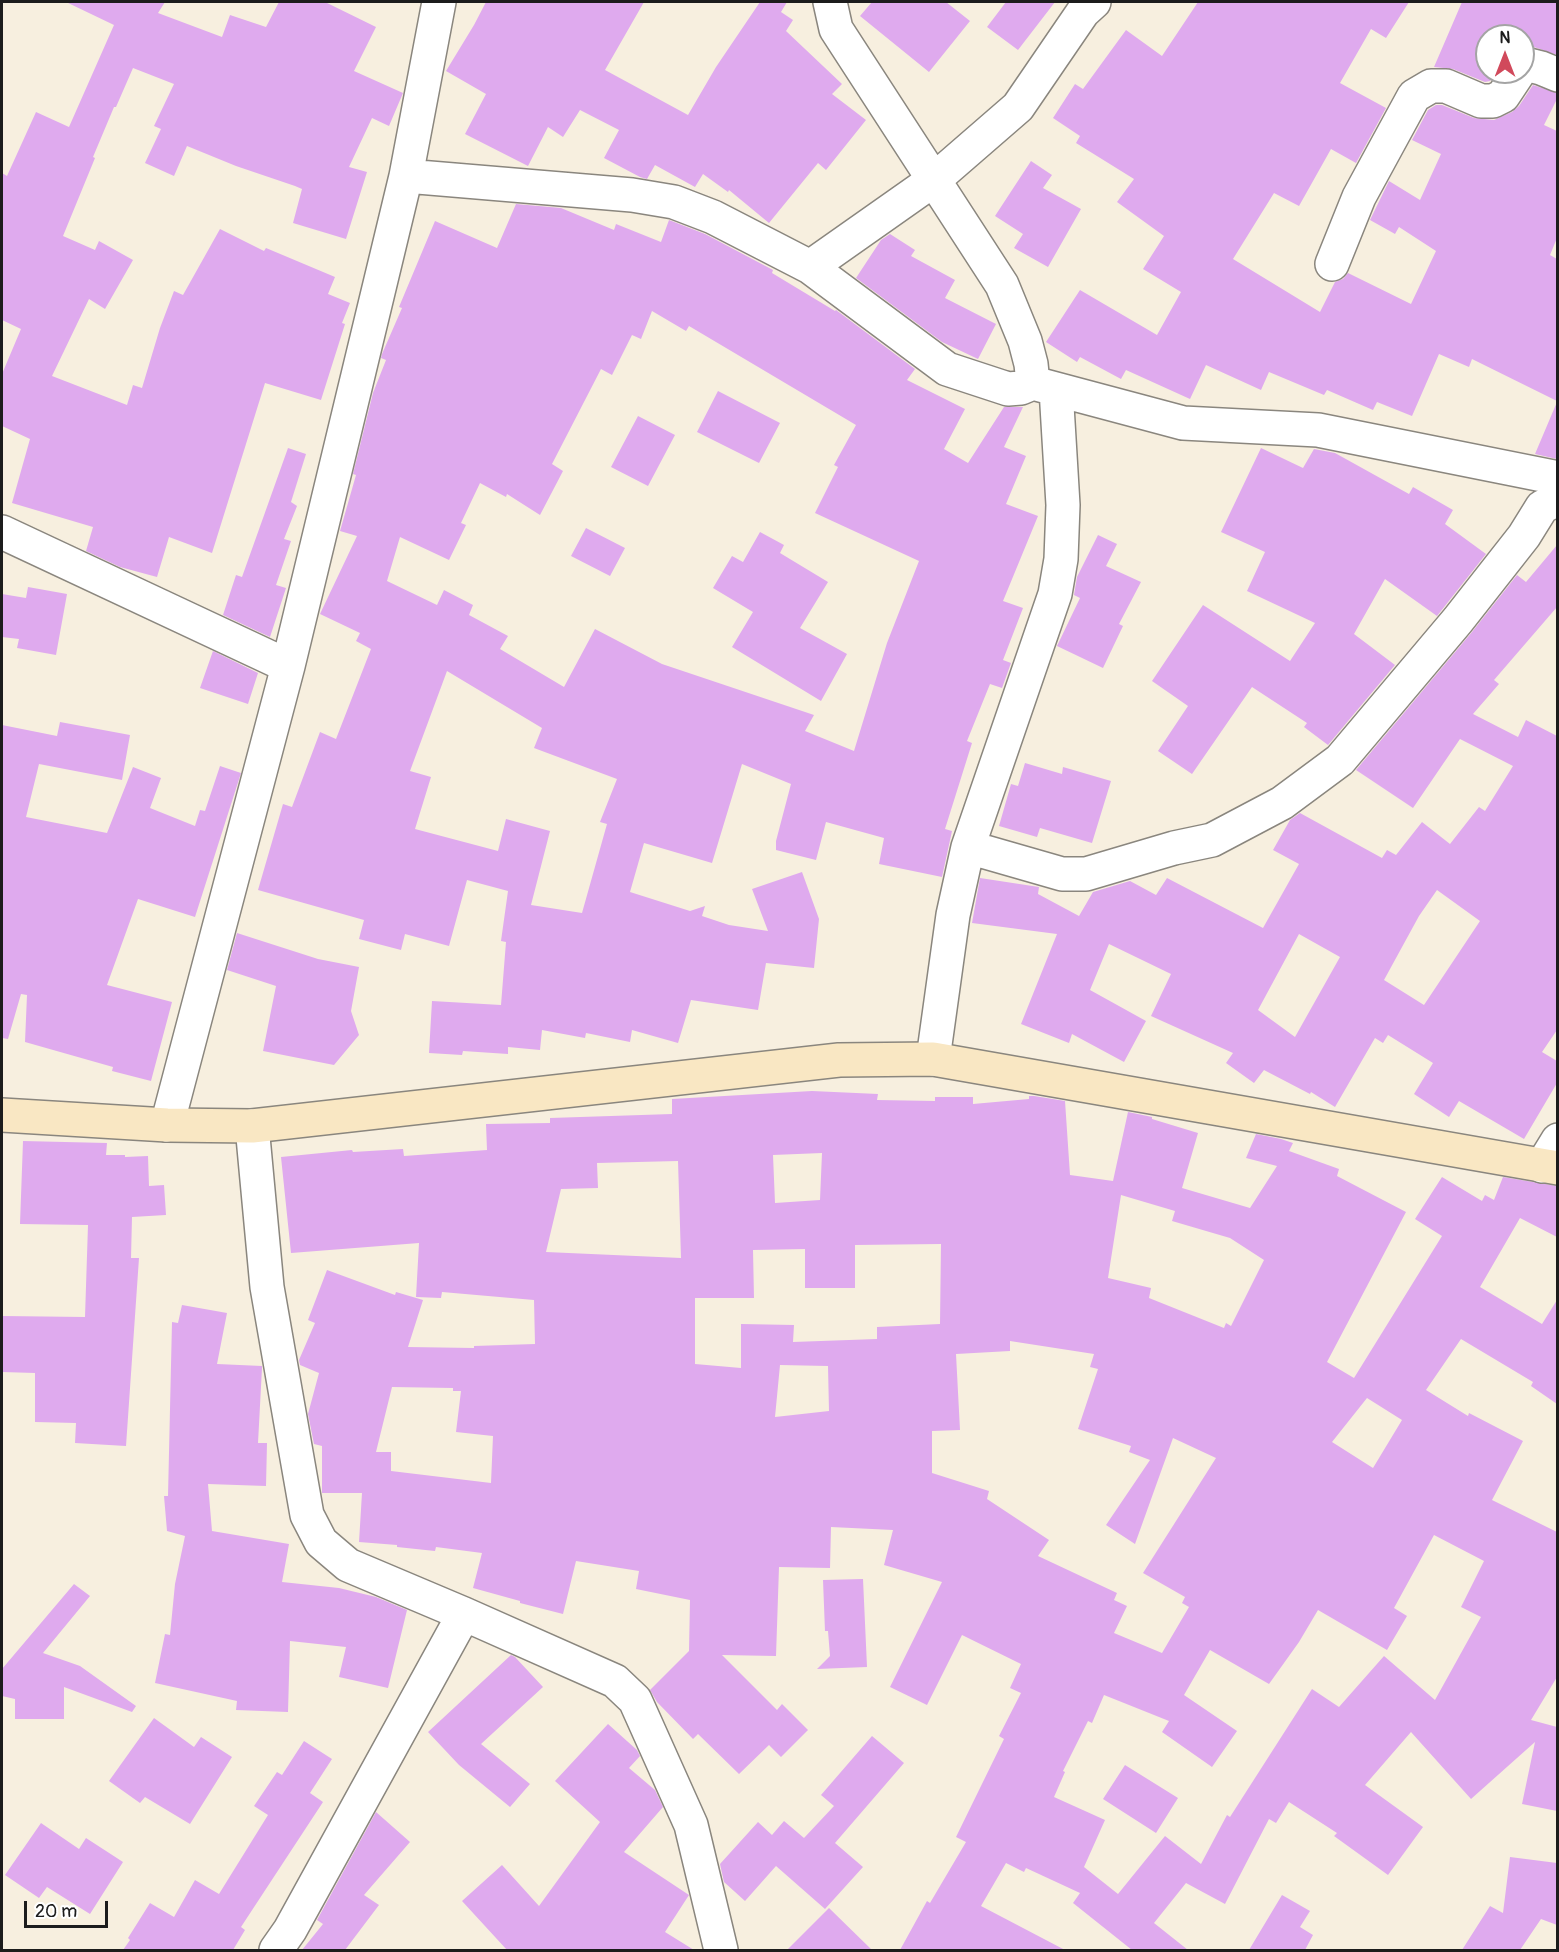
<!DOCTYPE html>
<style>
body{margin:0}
#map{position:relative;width:1559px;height:1952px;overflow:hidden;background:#f7efdf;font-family:Pangolin,sans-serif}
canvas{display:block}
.frame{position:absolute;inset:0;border:3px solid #1c1c1c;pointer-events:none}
.north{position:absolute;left:1475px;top:24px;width:60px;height:60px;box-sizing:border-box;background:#fff;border:2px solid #a4a4a4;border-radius:50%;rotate:0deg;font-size:16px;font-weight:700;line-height:24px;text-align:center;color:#1c1c1c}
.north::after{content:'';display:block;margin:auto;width:21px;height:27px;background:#d1495b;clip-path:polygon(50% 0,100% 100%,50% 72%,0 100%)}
.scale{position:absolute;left:24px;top:1901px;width:84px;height:27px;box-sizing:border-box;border:3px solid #1c1c1c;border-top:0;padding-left:8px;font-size:18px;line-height:21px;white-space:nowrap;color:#1c1c1c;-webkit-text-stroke:4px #fff;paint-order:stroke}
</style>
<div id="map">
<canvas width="1559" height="1952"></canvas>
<div class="frame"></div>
<div class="north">N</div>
<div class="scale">20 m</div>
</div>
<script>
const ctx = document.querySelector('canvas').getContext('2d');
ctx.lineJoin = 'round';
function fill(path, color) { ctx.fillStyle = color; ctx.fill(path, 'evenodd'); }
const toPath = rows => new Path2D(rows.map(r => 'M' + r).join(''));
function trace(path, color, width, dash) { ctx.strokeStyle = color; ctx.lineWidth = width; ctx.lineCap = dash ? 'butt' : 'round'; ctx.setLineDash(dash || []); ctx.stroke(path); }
const building = toPath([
 [66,2,165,2,158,13,222,37,230,15,266,27,279,2,325,2,376,27,354,71,403,93,389,126,372,118,349,167,367,172,346,239,293,223,302,189,295,186,236,166,187,146,174,176,145,163,161,129,154,126,174,84,133,68,116,107,114,107,93,157,95,158,63,236,95,250,99,241,133,260,105,309,89,299,52,376,127,405,133,385,142,388,160,328,174,291,183,295,220,229,264,251,266,248,335,277,328,294,350,303,342,323,345,324,321,400,265,383,212,553,169,537,157,577,120,567,86,551,93,527,12,503,30,439,2,426,2,374,21,329,2,320,2,173,7,176,36,112,69,127,114,25],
 [486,2,644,2,605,70,688,115,716,67,760,2,787,2,781,12,793,20,786,31,842,84,832,94,866,120,826,170,818,163,769,223,729,190,728,192,703,174,695,187,655,165,647,179,640,177,604,158,619,130,580,110,563,137,548,127,528,166,465,134,486,94,446,71,474,25],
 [872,2,946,2,970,21,929,72,860,16],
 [1006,2,1055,2,1018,50,987,27],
 [1198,2,1409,2,1386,38,1371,29,1340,83,1386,108,1356,163,1331,149,1299,206,1274,193,1233,259,1320,312,1335,282,1343,279,1348,273,1411,304,1436,251,1399,227,1395,234,1370,220,1389,181,1420,200,1441,154,1412,140,1428,110,1436,105,1442,105,1474,118,1494,120,1512,112,1519,106,1533,85,1557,93,1557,99,1544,125,1557,131,1557,238,1550,255,1557,259,1557,401,1472,359,1469,367,1439,354,1412,416,1377,402,1373,410,1327,390,1324,395,1269,372,1261,390,1206,365,1190,399,1126,370,1121,379,1080,357,1077,362,1046,342,1080,290,1157,335,1181,292,1143,269,1164,236,1117,202,1134,179,1076,143,1080,136,1053,118,1075,84,1083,89,1126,30,1162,56],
 [1462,2,1557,2,1557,55,1534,47,1523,47,1523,36,1487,36,1487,72,1496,72,1490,81,1485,82,1453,69,1434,67],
 [1031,161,1052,175,1043,188,1081,209,1048,267,1014,248,1023,234,995,216],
 [516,204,561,208,614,230,616,224,661,242,669,220,705,234,773,270,772,273,835,311,836,310,915,369,907,380,965,409,944,449,968,463,1004,407,1023,407,1004,447,1026,456,1006,504,1038,516,1003,601,1023,608,1003,660,1011,663,1002,688,990,684,967,741,972,743,945,829,952,831,942,877,879,864,884,838,826,822,816,860,776,850,776,841,791,784,742,764,712,863,644,843,630,892,690,911,705,906,702,916,729,925,768,931,752,889,802,872,819,919,814,968,766,963,758,1010,691,1000,678,1043,632,1030,630,1042,586,1033,585,1038,542,1030,540,1050,508,1047,508,1054,463,1051,462,1055,429,1053,432,1001,501,1005,506,942,501,941,508,891,467,880,449,946,405,934,401,950,359,939,364,920,258,890,283,804,292,807,320,732,336,739,371,649,356,641,360,633,320,614,357,536,340,531,356,475,353,474,373,393,386,360,381,358,382,354,402,308,399,307,435,221,497,248],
 [652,311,686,331,689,326,856,425,834,465,838,467,815,513,919,561,887,643,854,751,805,731,814,715,662,664,595,629,564,687,500,649,508,636,469,615,473,605,444,590,437,605,387,581,400,537,449,560,466,525,461,523,480,483,506,497,507,494,540,515,563,471,552,464,601,369,612,375,632,335,641,339],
 [447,671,542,728,534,748,617,779,600,822,607,824,582,913,531,905,550,831,506,819,498,851,415,829,431,777,410,771],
 [890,234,915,250,911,256,955,280,945,298,996,324,978,359,942,342,856,278,881,240],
 [718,391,780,423,759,463,697,432],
 [1557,402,1557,459,1535,454],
 [638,416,675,435,648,486,611,467],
 [288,448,306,454,291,502,297,506,284,539,291,541,276,585,286,588,270,637,223,615,236,575,242,577],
 [1261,448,1303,468,1314,449,1335,453,1409,494,1413,487,1453,510,1445,524,1486,554,1437,616,1385,579,1354,634,1395,665,1328,745,1304,727,1307,723,1252,687,1192,774,1158,751,1188,706,1152,681,1203,605,1290,661,1315,623,1247,591,1265,552,1221,532],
 [586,528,625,548,610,576,571,556],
 [760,532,784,545,780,553,828,582,800,628,847,654,821,701,732,647,753,612,713,588,732,556,743,562],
 [1098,535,1117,544,1106,566,1141,582,1119,624,1123,626,1103,668,1057,646,1080,598,1074,595,1077,577],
 [1557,545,1557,607,1494,680,1499,684,1473,714,1518,737,1526,720,1557,736,1557,1030,1542,1052,1557,1061,1557,1083,1524,1139,1459,1101,1449,1117,1414,1094,1433,1063,1388,1035,1383,1043,1375,1038,1335,1107,1311,1092,1310,1094,1264,1070,1254,1083,1226,1063,1233,1053,1151,1016,1171,974,1109,944,1090,990,1146,1021,1124,1062,1072,1034,1069,1043,1021,1024,1057,934,972,923,980,878,1039,887,1038,894,1079,916,1093,892,1130,881,1156,895,1167,878,1263,928,1299,864,1273,850,1290,820,1300,813,1382,858,1387,850,1396,855,1422,822,1450,844,1479,807,1485,811,1513,766,1460,739,1413,808,1356,770,1472,632,1517,575,1526,582],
 [1437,890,1480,921,1424,1005,1384,980,1419,916],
 [1299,934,1340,957,1295,1037,1258,1010],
 [28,587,67,594,56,655,17,648,19,639,2,637,2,594,26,598],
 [213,651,258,673,248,704,200,688],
 [60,722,130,735,122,780,39,764,26,817,107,833,133,767,161,778,150,808,195,826,200,810,205,811,220,766,241,773,195,917,138,899,107,985,172,1002,151,1081,112,1071,113,1067,25,1042,27,995,21,994,8,1039,2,1038,2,725,57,736],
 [1025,763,1062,774,1063,767,1111,781,1092,843,1040,828,1037,837,999,826,1011,784,1018,786],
 [237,933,318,959,359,967,351,1011,359,1035,334,1065,263,1051,276,986,227,970],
 [812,1091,878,1094,877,1100,935,1101,935,1097,973,1097,973,1104,1029,1099,1029,1096,1034,1096,1065,1101,1070,1175,1113,1181,1128,1112,1152,1117,1152,1119,1198,1133,1182,1188,1250,1208,1277,1166,1246,1158,1256,1134,1281,1139,1293,1143,1289,1151,1339,1169,1337,1176,1406,1212,1327,1362,1354,1378,1442,1236,1415,1219,1442,1177,1482,1201,1485,1195,1494,1200,1503,1177,1557,1186,1557,1237,1520,1218,1480,1287,1542,1324,1557,1300,1557,1404,1531,1386,1533,1382,1461,1339,1426,1390,1468,1416,1469,1413,1523,1441,1492,1500,1557,1532,1557,1677,1531,1720,1557,1727,1557,1811,1522,1804,1535,1742,1471,1799,1411,1732,1365,1785,1423,1827,1388,1875,1334,1836,1337,1833,1289,1802,1276,1823,1269,1819,1225,1904,1186,1883,1154,1923,1188,1950,1132,1950,1073,1903,1080,1893,1026,1868,1024,1872,1006,1863,981,1906,1065,1950,900,1950,927,1901,930,1903,966,1842,956,1837,1004,1739,999,1736,1021,1693,1010,1688,1021,1664,962,1635,927,1705,890,1687,942,1582,884,1565,893,1530,831,1527,830,1568,779,1567,776,1656,722,1655,777,1710,782,1704,808,1730,781,1757,769,1745,739,1774,698,1734,693,1739,657,1702,650,1690,689,1651,690,1600,636,1589,639,1571,576,1561,563,1614,520,1603,520,1601,473,1588,482,1553,436,1547,435,1551,397,1547,397,1545,359,1542,362,1493,322,1493,322,1446,314,1444,308,1414,319,1373,300,1365,299,1360,315,1323,308,1320,327,1270,395,1295,396,1292,423,1300,408,1347,474,1348,474,1346,535,1344,534,1300,442,1292,441,1298,416,1297,419,1243,291,1253,281,1157,352,1150,353,1152,403,1149,404,1156,487,1150,486,1124,550,1123,550,1118,672,1114,672,1099],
 [822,1153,820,1200,775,1203,773,1155],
 [678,1161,681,1258,546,1252,561,1189,598,1188,597,1163],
 [1121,1195,1175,1211,1172,1221,1230,1238,1264,1260,1231,1326,1226,1323,1224,1328,1149,1298,1151,1288,1108,1278],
 [941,1244,940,1324,877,1327,877,1339,793,1342,794,1325,741,1324,741,1368,695,1364,695,1298,754,1298,753,1250,805,1249,805,1288,855,1288,855,1245],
 [1010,1341,1094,1354,1090,1367,1098,1369,1078,1429,1131,1446,1129,1452,1150,1460,1106,1525,1135,1544,1173,1438,1216,1458,1143,1573,1185,1597,1182,1603,1189,1607,1162,1653,1114,1633,1127,1606,1114,1600,1117,1593,1038,1556,1049,1540,987,1499,989,1491,932,1473,932,1431,960,1430,956,1354,1010,1351],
 [780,1365,828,1366,829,1411,775,1417],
 [392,1387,453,1388,453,1391,461,1391,456,1432,493,1436,491,1483,391,1471,391,1452,376,1452],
 [1367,1398,1402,1420,1373,1468,1332,1442],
 [1434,1535,1484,1561,1461,1607,1481,1617,1435,1700,1384,1656,1339,1707,1312,1689,1230,1817,1227,1815,1201,1864,1165,1836,1118,1894,1084,1867,1105,1820,1054,1797,1065,1772,1063,1771,1088,1721,1092,1723,1104,1695,1169,1721,1162,1732,1212,1767,1237,1731,1184,1695,1210,1650,1269,1684,1299,1642,1318,1610,1387,1650,1407,1616,1394,1608],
 [23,1141,107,1143,106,1155,125,1155,125,1157,148,1156,149,1186,164,1185,166,1215,132,1217,131,1258,139,1258,126,1446,75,1443,76,1423,35,1422,35,1373,2,1372,2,1316,85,1317,88,1225,20,1224],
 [182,1305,227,1313,217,1364,262,1366,262,1368,258,1443,267,1443,266,1486,208,1484,212,1531,289,1544,282,1582,339,1588,376,1597,407,1610,388,1688,339,1677,346,1647,290,1641,288,1712,236,1710,237,1701,155,1683,165,1634,170,1635,175,1584,185,1536,167,1531,164,1496,168,1496,172,1322,178,1323],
 [863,1579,867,1667,817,1669,830,1656,828,1631,825,1631,823,1580],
 [74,1584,90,1596,43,1653,80,1666,136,1706,132,1712,64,1687,64,1719,15,1719,15,1699,2,1696,2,1669],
 [511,1655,515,1657,543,1687,481,1744,530,1784,510,1807,459,1765,428,1732],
 [154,1718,194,1747,201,1737,232,1757,190,1824,145,1797,140,1803,109,1781],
 [608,1724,637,1750,640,1756,629,1768,655,1790,663,1807,624,1852,689,1895,665,1932,694,1950,507,1950,462,1901,502,1865,539,1906,600,1822,555,1781],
 [872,1736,904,1763,835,1843,863,1867,825,1909,776,1866,745,1901,724,1882,720,1864,758,1822,772,1835,784,1821,804,1838,834,1806,821,1795],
 [304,1741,332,1759,310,1793,323,1802,241,1927,245,1930,233,1950,123,1950,130,1940,128,1938,150,1903,174,1917,195,1880,219,1894,268,1815,254,1806,277,1772,282,1775],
 [1125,1765,1178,1798,1156,1833,1103,1799],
 [376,1812,410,1842,364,1895,379,1905,345,1950,302,1950,323,1924,317,1920],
 [41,1823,79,1849,86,1838,123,1862,90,1914,47,1887,39,1898,5,1875],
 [1510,1857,1557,1863,1557,1925,1541,1919,1520,1950,1462,1950,1490,1906,1503,1913],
 [1282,1895,1310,1911,1300,1927,1313,1935,1305,1950,1249,1950],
 [829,1908,872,1950,787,1950]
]);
const street = toPath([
 [830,2,836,29,1002,285,1025,341,1031,364,1033,383],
 [1523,66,1529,65,1541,68,1558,75],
 [406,176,632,195,674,202,713,217,810,267,947,369,1008,389,1021,388,1033,383,1183,423,1318,430,1558,478],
 [1332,264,1359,197,1414,96,1431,86,1446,86,1481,101,1493,101,1503,96,1519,72],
 [810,267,935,179,1018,107,1083,12,1094,2],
 [2,532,288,666],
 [968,847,1062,874,1086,874,1174,848,1212,840,1282,803,1340,760,1458,620,1524,536,1542,507,1558,499],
 [933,1059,953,915,968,847,1055,594,1061,559,1063,505,1056,389],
 [167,1125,288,666,406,176,439,2],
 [252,1126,267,1287,307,1515,321,1542,348,1565,464,1614,615,1681,635,1700,691,1825,721,1950],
 [1542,1166,1558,1140],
 [276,1950,290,1930,464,1614]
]);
const secondary = toPath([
 [2,1115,167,1125,252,1126,839,1060,933,1059,1558,1168]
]);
fill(building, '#dfaaee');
trace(street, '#8a867e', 36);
trace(secondary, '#8a867e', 36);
trace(street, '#fff', 33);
trace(secondary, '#f9e7c3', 33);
</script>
